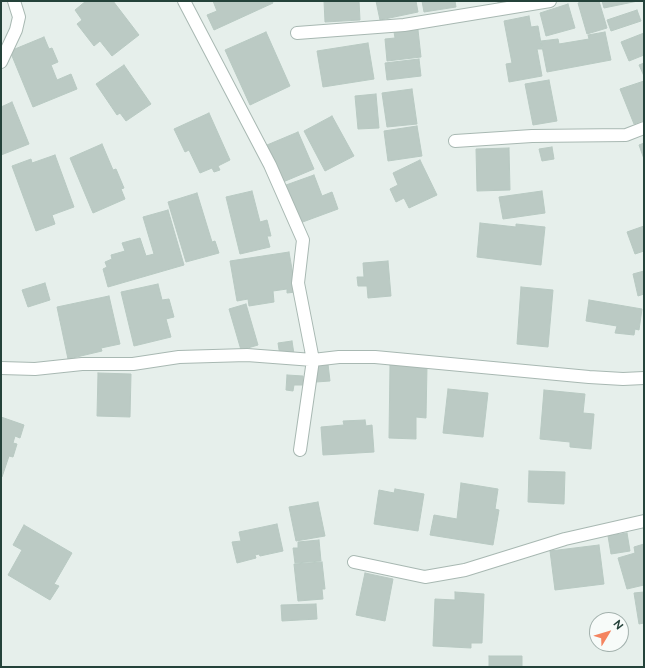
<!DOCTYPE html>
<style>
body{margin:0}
#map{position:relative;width:645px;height:668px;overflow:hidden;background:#e6efeb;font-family:Raleway,sans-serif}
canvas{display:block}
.frame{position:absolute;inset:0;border:2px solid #24423a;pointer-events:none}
.north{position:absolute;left:589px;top:612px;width:40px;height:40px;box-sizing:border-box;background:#f7fbf9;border:1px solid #a3b1ad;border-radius:50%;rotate:52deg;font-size:11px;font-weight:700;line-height:16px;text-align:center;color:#24423a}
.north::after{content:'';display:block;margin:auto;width:14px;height:18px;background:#f4845f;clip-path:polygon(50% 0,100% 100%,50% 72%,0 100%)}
</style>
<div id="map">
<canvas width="645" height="668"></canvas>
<div class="frame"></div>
<div class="north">N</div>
</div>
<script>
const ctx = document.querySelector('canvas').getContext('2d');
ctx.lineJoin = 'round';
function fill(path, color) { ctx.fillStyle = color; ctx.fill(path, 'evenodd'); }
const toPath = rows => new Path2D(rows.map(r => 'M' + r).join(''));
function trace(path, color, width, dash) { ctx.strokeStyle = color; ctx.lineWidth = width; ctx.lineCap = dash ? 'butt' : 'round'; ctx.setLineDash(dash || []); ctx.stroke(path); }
const building = toPath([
 [86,1,113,1,139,35,112,56,100,41,94,46,77,24,82,20,75,10,86,1],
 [213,1,272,1,273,3,214,30,207,15,217,11,213,1],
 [324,1,359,1,360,20,325,22,324,1],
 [376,1,416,1,418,12,380,20,376,1],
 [422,1,455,1,456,7,424,12,422,1],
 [498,1,513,1,498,4,498,1],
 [585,1,599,1,607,28,587,34,578,3,585,1],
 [602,1,638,1,604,8,602,1],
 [568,4,575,28,546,36,540,13,568,4],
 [637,10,641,21,611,31,607,20,637,10],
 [529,16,531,27,538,26,542,49,537,49,542,76,509,82,506,64,512,63,504,21,529,16],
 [418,30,421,57,387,61,385,39,395,38,394,32,418,30],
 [266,32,290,86,250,105,225,50,266,32],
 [605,32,611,60,547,72,541,41,558,39,559,44,589,39,588,35,605,32],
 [644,33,644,55,629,61,621,42,644,33],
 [44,37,49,49,52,48,58,62,51,65,57,80,71,74,77,89,33,107,10,51,44,37],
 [368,43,374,79,323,87,317,51,368,43],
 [419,59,421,76,387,80,385,63,419,59],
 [644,63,644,76,639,65,644,63],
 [124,65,151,104,126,121,120,113,117,115,96,84,124,65],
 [549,80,557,121,533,125,525,84,549,80],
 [644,81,644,120,634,124,620,89,644,81],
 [412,89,417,124,387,127,382,93,412,89],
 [376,94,379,128,358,129,355,96,376,94],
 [12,102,29,144,1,155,1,107,12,102],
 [209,113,230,160,218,166,220,170,214,172,212,168,200,173,189,150,185,152,174,129,209,113],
 [332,116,354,156,325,171,304,131,332,116],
 [417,126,422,156,388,161,384,131,417,126],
 [298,132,314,169,283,182,267,145,298,132],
 [644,143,644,159,639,145,644,143],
 [102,144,113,170,116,169,124,188,121,189,125,199,93,213,70,158,102,144],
 [552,147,554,159,542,161,539,149,552,147],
 [509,148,510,190,477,191,476,149,509,148],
 [55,155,74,207,52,215,55,224,36,231,12,166,31,159,32,163,55,155],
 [420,160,437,195,409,208,404,198,396,202,390,189,398,185,393,173,420,160],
 [314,175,322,196,332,192,338,209,300,223,286,185,314,175],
 [252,191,260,222,267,220,271,236,267,236,270,247,240,254,226,197,252,191],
 [542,191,545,213,503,219,499,197,542,191],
 [197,193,212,242,215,241,219,253,186,262,168,202,197,193],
 [168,210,184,265,108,287,103,269,107,267,105,262,112,259,111,255,125,251,122,243,140,238,146,256,154,254,143,217,168,210],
 [480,223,516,227,516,224,545,227,541,265,477,257,480,223],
 [644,226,644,251,635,254,627,232,644,226],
 [289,252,296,292,287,293,287,289,273,291,274,302,249,306,248,299,237,301,230,261,289,252],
 [388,261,391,296,368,298,367,286,358,286,357,277,364,277,363,263,388,261],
 [644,271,644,294,638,296,633,274,644,271],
 [45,283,50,300,28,307,22,290,45,283],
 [158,284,162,300,169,299,174,317,166,319,171,337,134,346,121,292,158,284],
 [521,287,553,290,548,347,517,344,521,287],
 [109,296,120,344,101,348,102,351,68,359,57,307,109,296],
 [589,300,642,309,639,330,635,329,634,335,615,333,617,326,586,321,589,300],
 [246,304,258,345,241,350,229,309,246,304],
 [292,341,294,354,280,356,278,343,292,341],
 [328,364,330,381,316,382,314,366,328,364],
 [390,365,427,366,426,418,416,417,416,439,389,438,390,365],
 [98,373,131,374,130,417,97,416,98,373],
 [287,375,303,376,303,385,294,385,293,391,286,390,287,375],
 [448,389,488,393,483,437,443,433,448,389],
 [544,390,585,394,583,413,594,414,591,449,570,447,570,442,540,439,544,390],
 [1,417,24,425,20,438,15,436,13,443,17,444,13,457,9,456,2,477,1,476,1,417],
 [365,420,366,426,372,425,374,452,323,455,321,427,344,425,343,421,365,420],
 [529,471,565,472,564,504,528,502,529,471],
 [461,483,498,489,495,509,499,510,493,545,430,535,434,515,457,519,461,483],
 [395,489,424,494,418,531,374,524,379,490,394,493,395,489],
 [318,502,325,536,296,541,289,507,318,502],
 [277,524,283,551,260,556,259,554,255,555,256,558,237,563,232,542,241,541,239,532,277,524],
 [24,525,72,553,54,584,59,586,50,600,8,575,22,550,13,545,24,525],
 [627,533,630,551,611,554,608,536,627,533],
 [319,540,321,561,295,563,293,548,298,548,298,542,319,540],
 [644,544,644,585,627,589,618,558,635,553,634,547,644,544],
 [599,545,604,584,555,590,550,551,599,545],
 [322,562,325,589,322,589,323,599,298,601,294,564,322,562],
 [365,573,393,579,385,621,356,615,365,573],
 [455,592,484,594,482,643,471,643,471,648,433,646,435,599,455,600,455,592],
 [644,592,644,623,639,624,634,593,644,592],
 [316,604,317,619,282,621,281,605,316,604],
 [489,656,522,656,522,667,489,667,489,656]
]);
const minor = toPath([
 [184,1,270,165,303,240,298,283,313,360,300,450],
 [297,33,404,25,550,1],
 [1,62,16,30,19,17,14,1],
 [455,141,532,136,626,135,644,128],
 [1,368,35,369,82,364,133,364,179,357,247,355,313,360,339,357,375,357,589,377,623,379,644,378],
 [354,562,425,577,465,570,565,539,644,521]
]);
fill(building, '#bbcac4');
trace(building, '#b8c9c2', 1);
trace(minor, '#a8b8b2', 14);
trace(minor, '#fff', 12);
</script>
